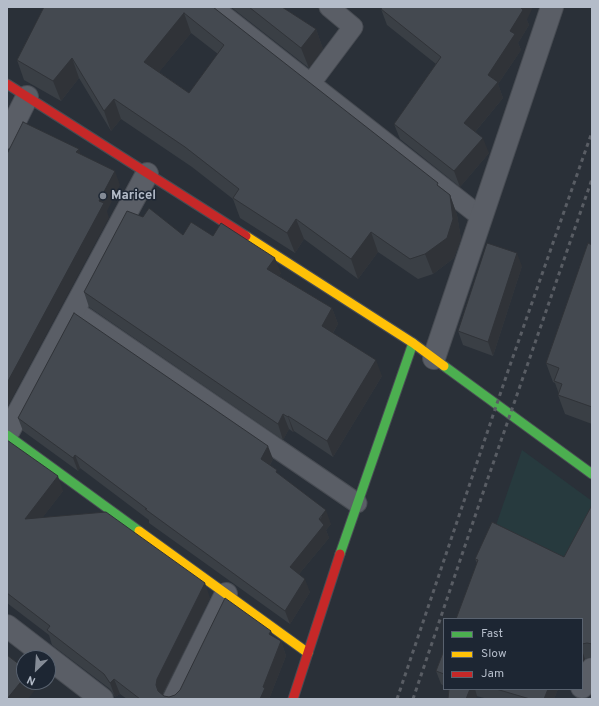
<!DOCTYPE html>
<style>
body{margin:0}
#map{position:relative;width:599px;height:706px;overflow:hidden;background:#2a3038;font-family:Overpass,sans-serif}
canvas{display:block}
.frame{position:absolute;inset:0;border:8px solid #b4bcc9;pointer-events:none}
.legend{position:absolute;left:443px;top:618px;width:140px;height:72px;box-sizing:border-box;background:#1d2633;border:1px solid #59626f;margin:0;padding:5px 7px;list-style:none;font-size:12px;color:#b4bcc9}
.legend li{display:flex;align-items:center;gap:8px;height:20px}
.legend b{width:20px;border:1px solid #59626f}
.north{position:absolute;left:16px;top:650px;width:40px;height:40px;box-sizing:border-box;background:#1d2633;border:1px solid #59626f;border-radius:50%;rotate:205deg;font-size:11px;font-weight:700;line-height:16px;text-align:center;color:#b4bcc9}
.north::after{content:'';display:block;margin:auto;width:14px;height:18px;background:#848b96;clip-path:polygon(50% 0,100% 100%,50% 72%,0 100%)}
</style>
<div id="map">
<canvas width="599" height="706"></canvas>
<div class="frame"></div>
<ul class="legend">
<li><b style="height:5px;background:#4caf50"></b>Fast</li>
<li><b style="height:5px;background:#ffc107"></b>Slow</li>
<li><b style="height:5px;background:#c62828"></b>Jam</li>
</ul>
<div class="north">N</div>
</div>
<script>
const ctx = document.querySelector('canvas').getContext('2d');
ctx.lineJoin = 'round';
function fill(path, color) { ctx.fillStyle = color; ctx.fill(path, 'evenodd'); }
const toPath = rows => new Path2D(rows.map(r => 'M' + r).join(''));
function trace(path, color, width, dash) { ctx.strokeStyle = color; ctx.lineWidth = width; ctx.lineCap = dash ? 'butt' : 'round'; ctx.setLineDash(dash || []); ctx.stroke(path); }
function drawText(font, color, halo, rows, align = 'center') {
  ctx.font = font + ' Overpass,sans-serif'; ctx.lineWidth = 3; ctx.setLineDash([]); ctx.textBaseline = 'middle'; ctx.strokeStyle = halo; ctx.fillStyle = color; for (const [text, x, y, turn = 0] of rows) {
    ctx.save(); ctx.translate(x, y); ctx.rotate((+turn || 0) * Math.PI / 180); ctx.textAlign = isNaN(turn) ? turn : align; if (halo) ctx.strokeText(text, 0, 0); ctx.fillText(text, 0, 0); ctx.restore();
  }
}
const green = toPath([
 [522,450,592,501,592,524,568,569,494,531]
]);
const lane = toPath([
 [213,7,481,217],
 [311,83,353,27,329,7],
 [74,310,357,503]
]);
const street = toPath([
 [7,137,27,97],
 [434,358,552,7],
 [7,434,147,174],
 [7,626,102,699],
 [582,687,592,669],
 [174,699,226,594]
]);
const fast = toPath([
 [444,366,592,474],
 [7,435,139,531],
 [340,554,413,343]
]);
const slow = toPath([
 [246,236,413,343,444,366],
 [139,531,308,653]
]);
const jam = toPath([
 [7,84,246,236],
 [293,699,340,554]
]);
const rail = toPath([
 [397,699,508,371,592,132],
 [413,699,487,481,592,179]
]);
const wall = toPath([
 [44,7,213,7,450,195,457,215,461,239,454,258,433,274,418,279,378,252,358,279,304,239,295,253,240,218,233,199,192,167,121,119,111,131,79,78,61,101,24,80,17,60],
 [191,33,218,54,189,93,159,72],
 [231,7,282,7,316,29,323,49,309,68],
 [381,9,527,20,529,25,518,43,521,50,498,84,503,98,475,132,489,153,460,187,400,139,394,124,436,64,387,25],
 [183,235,213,236,281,273,279,276,332,308,338,324,333,333,382,376,333,457,294,431,293,432,289,429,283,440,89,307,84,292],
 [592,245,592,424,565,414,558,395,559,394,555,383,553,382,546,363],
 [522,266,493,356,463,345,458,331],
 [18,418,273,459,270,465,279,475,331,524,326,530,329,538,299,574,310,592,290,624,149,523,149,520,80,468,78,471,23,431],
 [7,440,63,491,42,518,210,598,163,695,164,696,169,697,175,695,273,637,281,641,286,656,269,699,127,699,120,694,115,697,110,689,52,645,49,635,7,603],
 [592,505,592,657,585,659,582,663,582,619,477,563,475,559,564,557],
 [444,650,444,686,441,684,436,671],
 [449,689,558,689,554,699,488,699]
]);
const shadedWall = toPath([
 [520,7,533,7,527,20,529,25,518,43,521,50,498,84,503,98,469,139,464,123,510,31],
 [184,13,191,33,151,82,144,62],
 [316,29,323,49,309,68,301,48],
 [72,58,79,78,61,101,53,81],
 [114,99,121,119,111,131,104,111],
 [483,138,489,153,460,187,454,171],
 [79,149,84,164,76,152],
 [115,171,120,185,107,211,109,218,7,408,7,383],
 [450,195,457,215,461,239,454,258,433,274,425,254],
 [296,219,304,239,295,253,287,233],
 [371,232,378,252,358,279,351,259],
 [517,253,522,266,493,356,488,342],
 [275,258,281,273,273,285,267,269],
 [332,308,338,324,328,341,322,326],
 [376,360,382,376,333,457,327,441],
 [283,414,289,429,283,440,278,424],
 [288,416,294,431,293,432,288,417],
 [268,446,273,459,266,472,261,459],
 [75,455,80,468,78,471,73,458],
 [58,476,63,491,30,534,25,519],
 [326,510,331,524,326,530,329,538,294,580,290,567],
 [305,579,310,592,290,624,285,611],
 [205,583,210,598,163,693,162,699,161,699,156,685,157,679],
 [271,631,276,645,269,634],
 [281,641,286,656,269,699,260,699,263,687],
 [582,650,585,659,582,663],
 [24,678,24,682,32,682,35,690,28,699,7,699],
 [114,679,120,694,115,697,110,683],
 [470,689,475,689,477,696,476,699,466,699],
 [548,689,558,689,554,699,544,699]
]);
const building = toPath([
 [44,7,213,7,438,183,437,185,450,195,453,219,447,238,425,254,410,259,371,232,351,259,296,219,287,233,233,198,239,189,185,147,114,99,104,111,72,58,53,81,17,60,44,7],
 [184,13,224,45,189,93,144,62,184,13],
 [249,7,282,7,316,29,301,48,249,7],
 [383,7,520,7,523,10,510,31,515,34,488,75,498,82,464,123,483,138,454,171,394,124,441,57,381,9,383,7],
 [23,122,79,149,76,152,115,171,99,201,104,203,7,383,7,154,23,122],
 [149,208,183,235,191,222,213,236,221,223,275,258,267,269,332,308,322,326,376,360,327,441,288,416,288,417,283,414,278,424,84,292,127,211,143,217,149,208],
 [487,243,517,253,488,342,458,331,487,243],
 [588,243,592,245,592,407,558,395,562,384,554,381,559,368,546,363,588,243],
 [74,313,268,446,261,459,277,470,276,472,326,510,319,519,324,525,290,567,305,579,285,611,145,509,147,509,75,455,73,458,18,418,74,313],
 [7,440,58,476,25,519,106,512,205,583,157,679,156,685,158,691,164,696,169,697,175,695,180,690,225,598,271,631,269,634,281,641,263,687,265,688,260,699,140,699,114,679,110,683,104,674,47,630,50,626,7,593,7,440],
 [592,505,592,644,587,643,582,644,582,619,456,619,478,560,475,559,492,522,564,557,592,505],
 [444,650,444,674,436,671,444,650],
 [7,655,24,668,24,678,7,699,7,655],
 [449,689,470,689,466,699,448,699,449,689],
 [496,689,548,689,544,699,530,699,496,689]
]);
const markers = [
 [103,196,4,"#848b96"]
];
const poiNames = [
 ["Maricel",111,196]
];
fill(green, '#273a3e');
trace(lane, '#484c53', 21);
trace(street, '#484c53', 24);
trace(fast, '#484c53', 11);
trace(slow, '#484c53', 11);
trace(jam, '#484c53', 11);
trace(lane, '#5a5e66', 19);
trace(street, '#5a5e66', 22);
trace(fast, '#4caf50', 9);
trace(slow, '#ffc107', 9);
trace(jam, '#c62828', 9);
trace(rail, '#595d64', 3, [4, 4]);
fill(wall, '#3a3f45');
fill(shadedWall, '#303338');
fill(building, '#444950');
trace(building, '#303338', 1);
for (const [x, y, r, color] of markers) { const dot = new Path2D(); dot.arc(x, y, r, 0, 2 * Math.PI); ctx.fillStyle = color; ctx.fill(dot); trace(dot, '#1d2633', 1.5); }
drawText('bold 13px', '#b4bcc9', '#1d2633', poiNames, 'left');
</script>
